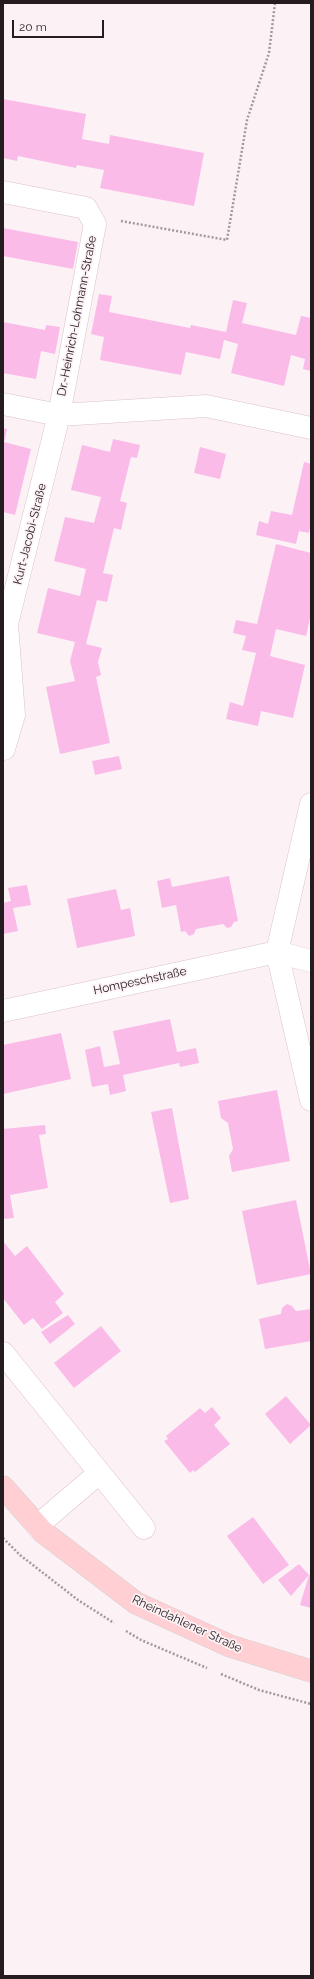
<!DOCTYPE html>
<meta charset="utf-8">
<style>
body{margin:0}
#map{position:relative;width:314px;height:1979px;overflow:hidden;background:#fcf2f5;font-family:Raleway,sans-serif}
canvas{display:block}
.frame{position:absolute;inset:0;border:4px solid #251c1f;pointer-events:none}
.scale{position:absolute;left:12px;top:20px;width:92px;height:18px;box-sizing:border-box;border:2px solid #251c1f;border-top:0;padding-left:5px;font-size:12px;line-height:14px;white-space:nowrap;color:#251c1f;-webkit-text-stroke:3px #fcf2f5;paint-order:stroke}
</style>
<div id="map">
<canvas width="314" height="1979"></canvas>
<div class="frame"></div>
<div class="scale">20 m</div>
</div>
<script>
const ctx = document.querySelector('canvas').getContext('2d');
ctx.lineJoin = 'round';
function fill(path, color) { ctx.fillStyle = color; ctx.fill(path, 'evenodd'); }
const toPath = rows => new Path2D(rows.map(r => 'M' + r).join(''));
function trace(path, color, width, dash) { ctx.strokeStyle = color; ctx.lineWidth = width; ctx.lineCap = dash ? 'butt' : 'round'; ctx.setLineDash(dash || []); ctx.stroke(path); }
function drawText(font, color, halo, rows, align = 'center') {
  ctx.font = font + ' Raleway,sans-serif'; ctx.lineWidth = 3.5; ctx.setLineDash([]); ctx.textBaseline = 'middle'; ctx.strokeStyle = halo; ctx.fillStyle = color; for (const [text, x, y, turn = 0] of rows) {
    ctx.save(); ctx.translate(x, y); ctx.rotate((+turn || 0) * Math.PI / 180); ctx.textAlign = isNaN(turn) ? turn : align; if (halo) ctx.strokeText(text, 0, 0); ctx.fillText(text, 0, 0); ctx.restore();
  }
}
const building = toPath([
 [3,99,86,114,82,139,109,144,110,135,204,153,194,206,100,188,104,170,77,165,76,168,18,156,17,161,3,158],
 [3,228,78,242,73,269,3,256],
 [99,294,112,296,109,312,190,328,191,325,226,332,233,300,247,303,242,323,296,335,301,316,311,318,311,371,303,369,305,359,291,355,284,386,231,373,238,344,224,340,220,359,186,352,181,375,100,360,104,337,91,334],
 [3,322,45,330,46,325,60,327,55,354,41,351,36,379,3,373],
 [3,428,7,429,4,442,31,449,15,515,3,512],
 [113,439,140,445,137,458,131,457,120,501,127,503,121,530,114,528,103,573,113,575,107,602,97,600,86,644,102,648,98,662,101,675,96,677,110,743,60,754,46,687,75,681,70,661,75,642,37,633,48,588,80,596,86,569,54,561,65,517,94,523,101,497,71,490,82,445,110,452],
 [200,447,226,454,220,479,194,473],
 [304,462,311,464,311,523,309,533,299,531,296,544,256,535,259,521,268,524,271,511,292,515],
 [276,544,311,553,311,614,306,636,276,629,270,656,305,665,293,718,261,711,258,726,226,719,230,702,243,706,256,653,242,650,246,636,233,633,236,620,257,624],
 [119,756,122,769,95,775,92,761],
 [229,876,238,921,234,922,231,927,227,928,223,924,196,929,194,934,189,936,185,931,181,932,176,905,162,908,157,881,170,878,172,887],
 [27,885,31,905,13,908,18,931,3,934,3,903,11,901,8,888],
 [116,889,121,910,130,908,135,936,77,948,67,899],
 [170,1019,177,1052,196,1048,199,1063,180,1067,179,1063,123,1075,126,1091,110,1095,108,1084,92,1087,85,1050,100,1046,104,1067,120,1064,113,1031],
 [61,1033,71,1079,3,1094,3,1045],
 [277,1090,290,1161,232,1172,229,1156,233,1149,228,1123,221,1118,218,1101],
 [172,1108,189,1199,170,1203,151,1112],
 [45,1125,46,1134,39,1135,48,1188,10,1195,14,1218,3,1219,3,1129],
 [296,1200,311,1274,257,1285,242,1211],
 [3,1241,15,1256,27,1246,64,1294,55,1302,63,1313,42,1329,33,1318,24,1325,3,1298],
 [287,1304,292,1306,296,1311,311,1309,311,1341,265,1349,259,1319,281,1314,282,1308],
 [68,1315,75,1324,50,1344,41,1332],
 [101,1326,121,1351,74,1388,54,1363],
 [286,1396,311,1425,290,1444,265,1414],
 [212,1407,221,1418,214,1425,230,1444,195,1472,193,1470,190,1473,164,1441,168,1439,166,1436,200,1408,205,1413],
 [253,1517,289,1565,263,1584,227,1536],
 [299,1564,309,1575,291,1596,278,1580],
 [309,1575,311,1576,311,1608,300,1605]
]);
const path = toPath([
 [121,221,227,240,247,120,269,53,275,3],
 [3,1538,20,1555,78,1600,114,1623],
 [126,1631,141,1640,207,1668],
 [221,1674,259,1690,311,1704]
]);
const minor = toPath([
 [3,192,86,208,95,224,59,415,7,624,14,715,4,749],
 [3,404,59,415,206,406,311,428],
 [311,804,277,952,311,1100],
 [3,1011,277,952,311,961],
 [3,1353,144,1528],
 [37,1526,99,1473]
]);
const major = toPath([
 [3,1487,43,1532,136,1603,230,1646,311,1671]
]);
const streetNames = [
 ["Dr.-Heinrich-Lohmann-Straße",77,316,-79],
 ["Kurt-Jacobi-Straße",30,534,-76],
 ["Hompeschstraße",140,981,-12],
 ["Rheindahlener Straße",187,1624,25]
];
fill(building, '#fabbe9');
trace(minor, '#dbc2ca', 23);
trace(major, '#d3d2d2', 23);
trace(path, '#a3999c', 2.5, [2, 2]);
trace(minor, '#fff', 22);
trace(major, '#ffcfd3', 22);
drawText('12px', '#251c1f', '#fcf2f5', streetNames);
</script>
